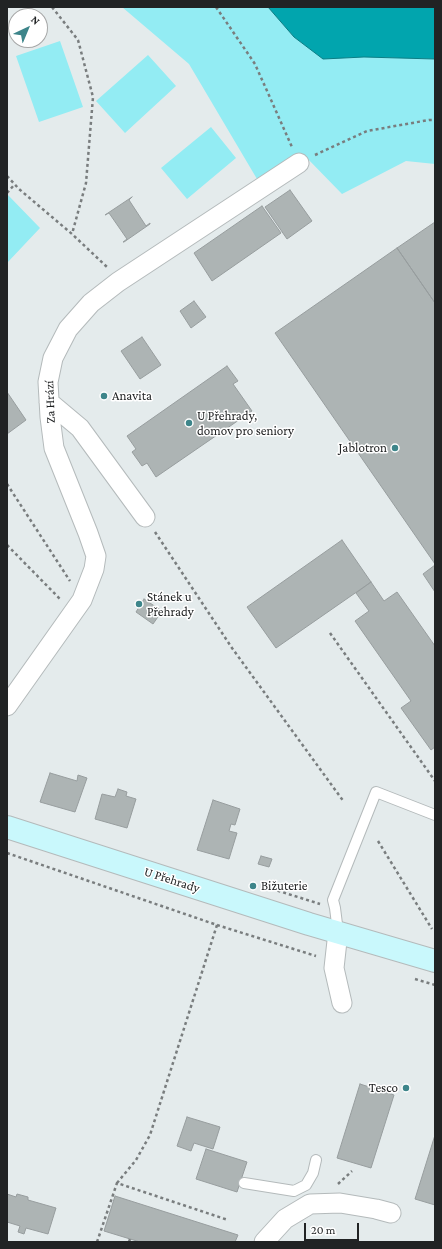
<!DOCTYPE html>
<meta charset="utf-8">
<style>
body{margin:0}
#map{position:relative;width:442px;height:1249px;overflow:hidden;background:#e4ebec;font-family:"Crimson Pro",serif}
canvas{display:block}
.frame{position:absolute;inset:0;border:8px solid #212324;pointer-events:none}
.north{position:absolute;left:8px;top:8px;width:40px;height:40px;box-sizing:border-box;background:#fff;border:1px solid #a6a7a7;border-radius:50%;rotate:44deg;font-size:11px;font-weight:700;line-height:16px;text-align:center;color:#212324}
.north::after{content:'';display:block;margin:auto;width:14px;height:18px;background:#3d858a;clip-path:polygon(50% 0,100% 100%,50% 72%,0 100%)}
.scale{position:absolute;left:304px;top:1223px;width:55px;height:18px;box-sizing:border-box;border:2px solid #212324;border-top:0;padding-left:5px;font-size:12px;line-height:14px;white-space:nowrap;color:#212324;-webkit-text-stroke:3px #fff;paint-order:stroke}
</style>
<div id="map">
<canvas width="442" height="1249"></canvas>
<div class="frame"></div>
<div class="north">N</div>
<div class="scale">20 m</div>
</div>
<script>
const ctx = document.querySelector('canvas').getContext('2d');
ctx.lineJoin = 'round';
function fill(path, color) { ctx.fillStyle = color; ctx.fill(path, 'evenodd'); }
const toPath = rows => new Path2D(rows.map(r => 'M' + r).join(''));
function trace(path, color, width, dash) { ctx.strokeStyle = color; ctx.lineWidth = width; ctx.lineCap = dash ? 'butt' : 'round'; ctx.setLineDash(dash || []); ctx.stroke(path); }
function drawText(font, color, halo, rows, align = 'center') {
  ctx.font = font + ' "Crimson Pro",serif'; ctx.lineWidth = 3; ctx.setLineDash([]); ctx.textBaseline = 'middle'; ctx.strokeStyle = halo; ctx.fillStyle = color; for (const [text, x, y, turn = 0] of rows) {
    ctx.save(); ctx.translate(x, y); ctx.rotate((+turn || 0) * Math.PI / 180); ctx.textAlign = isNaN(turn) ? turn : align; if (halo) ctx.strokeText(text, 0, 0); ctx.fillText(text, 0, 0); ctx.restore();
  }
}
const green = toPath([
 [122,7,268,7,294,37,323,58,364,57,435,59,435,164,406,161,342,194,305,156,257,179,189,64],
 [60,41,83,107,39,122,16,56],
 [148,55,176,86,125,133,96,101],
 [211,127,236,158,187,199,161,168],
 [7,194,40,228,7,263]
]);
const water = toPath([
 [268,7,435,7,435,59,364,57,323,59,294,37,268,7]
]);
const building = toPath([
 [290,190,312,221,287,239,265,207,290,190],
 [132,197,129,200,146,226,150,223,150,224,124,242,123,242,127,239,109,213,105,215,132,197],
 [262,206,281,233,212,281,194,253,262,206],
 [435,222,435,303,397,248,435,222],
 [397,248,435,303,435,564,275,333,397,248],
 [194,301,206,317,191,328,180,311,194,301],
 [142,337,161,365,140,379,121,351,142,337],
 [227,366,238,381,233,384,252,411,156,477,147,463,142,466,132,452,136,449,127,436,227,366],
 [7,392,26,420,7,434,7,392],
 [342,540,371,582,276,648,247,607,342,540],
 [435,565,435,592,423,574,435,565],
 [371,582,384,601,397,592,435,646,435,747,431,750,401,708,411,701,355,621,369,611,356,593,371,582],
 [144,599,162,611,153,624,136,612,144,599],
 [50,773,77,781,78,775,87,778,75,812,40,802,50,773],
 [118,789,127,792,126,796,136,799,127,828,95,819,102,794,115,797,118,789],
 [213,800,240,809,235,825,231,824,229,831,237,833,229,859,197,850,213,800],
 [261,856,272,859,269,867,258,864,261,856],
 [360,1084,394,1095,371,1168,337,1158,360,1084],
 [187,1117,220,1127,213,1149,194,1143,191,1151,177,1146,187,1117],
 [435,1135,435,1205,415,1199,435,1135],
 [206,1149,247,1162,237,1192,196,1179,206,1149],
 [7,1194,16,1197,17,1194,28,1197,28,1200,56,1208,48,1234,26,1228,24,1234,18,1232,20,1226,7,1222,7,1194],
 [115,1196,238,1235,235,1242,140,1242,104,1231,115,1196]
]);
const path = toPath([
 [52,7,78,40,93,97,86,183,72,234],
 [216,7,255,64,292,147],
 [315,155,367,131,429,120,435,120],
 [7,176,19,189,72,234,107,267],
 [7,193,15,184],
 [7,484,70,581],
 [155,532,232,648,344,802],
 [7,545,60,599],
 [330,633,435,781],
 [378,841,432,929],
 [7,853,217,925,316,956],
 [266,887,320,904],
 [415,979,435,985],
 [117,1183,136,1160,150,1135,217,925],
 [338,1184,352,1171],
 [97,1242,117,1183,228,1220],
 [129,1242,130,1239]
]);
const lane = toPath([
 [338,932,335,908,333,900,376,792,435,815],
 [244,1183,294,1191,306,1185,313,1173,316,1160]
]);
const street = toPath([
 [49,402,80,428,145,517],
 [7,706,82,600,94,569,96,556,88,533,54,448,50,417,48,382,53,358,68,329,91,303,118,282,299,163],
 [338,932,334,968,342,1003],
 [264,1242,285,1219,310,1204,340,1203,376,1209,391,1213]
]);
const secondary = toPath([
 [7,827,309,924,435,961]
]);
const markers = [
 [104,396,4,"#3d858a"],
 [189,423,4,"#3d858a"],
 [395,448,4,"#3d858a"],
 [139,604,4,"#3d858a"],
 [253,886,4,"#3d858a"],
 [406,1088,4,"#3d858a"]
];
const poiNames = [
 ["Anavita",112,396],
 ["U Přehrady,",197,416],
 ["domov pro seniory",197,431],
 ["Jablotron",387,448,"right"],
 ["Stánek u",147,597],
 ["Přehrady",147,612],
 ["Bižuterie",261,886],
 ["Tesco",398,1088,"right"]
];
const streetNames = [
 ["Za Hrází",50,402,-92],
 ["U Přehrady",172,880,18]
];
fill(green, '#93ecf3');
fill(water, '#01a5ae');
trace(water, '#0b7e85', 1);
fill(building, '#adb4b4');
trace(building, '#979d9e', 1);
trace(lane, '#b4babb', 12);
trace(street, '#b4babb', 21);
trace(secondary, '#b4babb', 24);
trace(path, '#797d7e', 2.5, [3, 3]);
trace(lane, '#fff', 10);
trace(street, '#fff', 19);
trace(secondary, '#c9f8fc', 22);
for (const [x, y, r, color] of markers) { const dot = new Path2D(); dot.arc(x, y, r, 0, 2 * Math.PI); ctx.fillStyle = color; ctx.fill(dot); trace(dot, '#fff', 1.5); }
drawText('13px', '#212324', '#fff', poiNames, 'left');
drawText('13px', '#212324', '#fff', streetNames);
</script>
